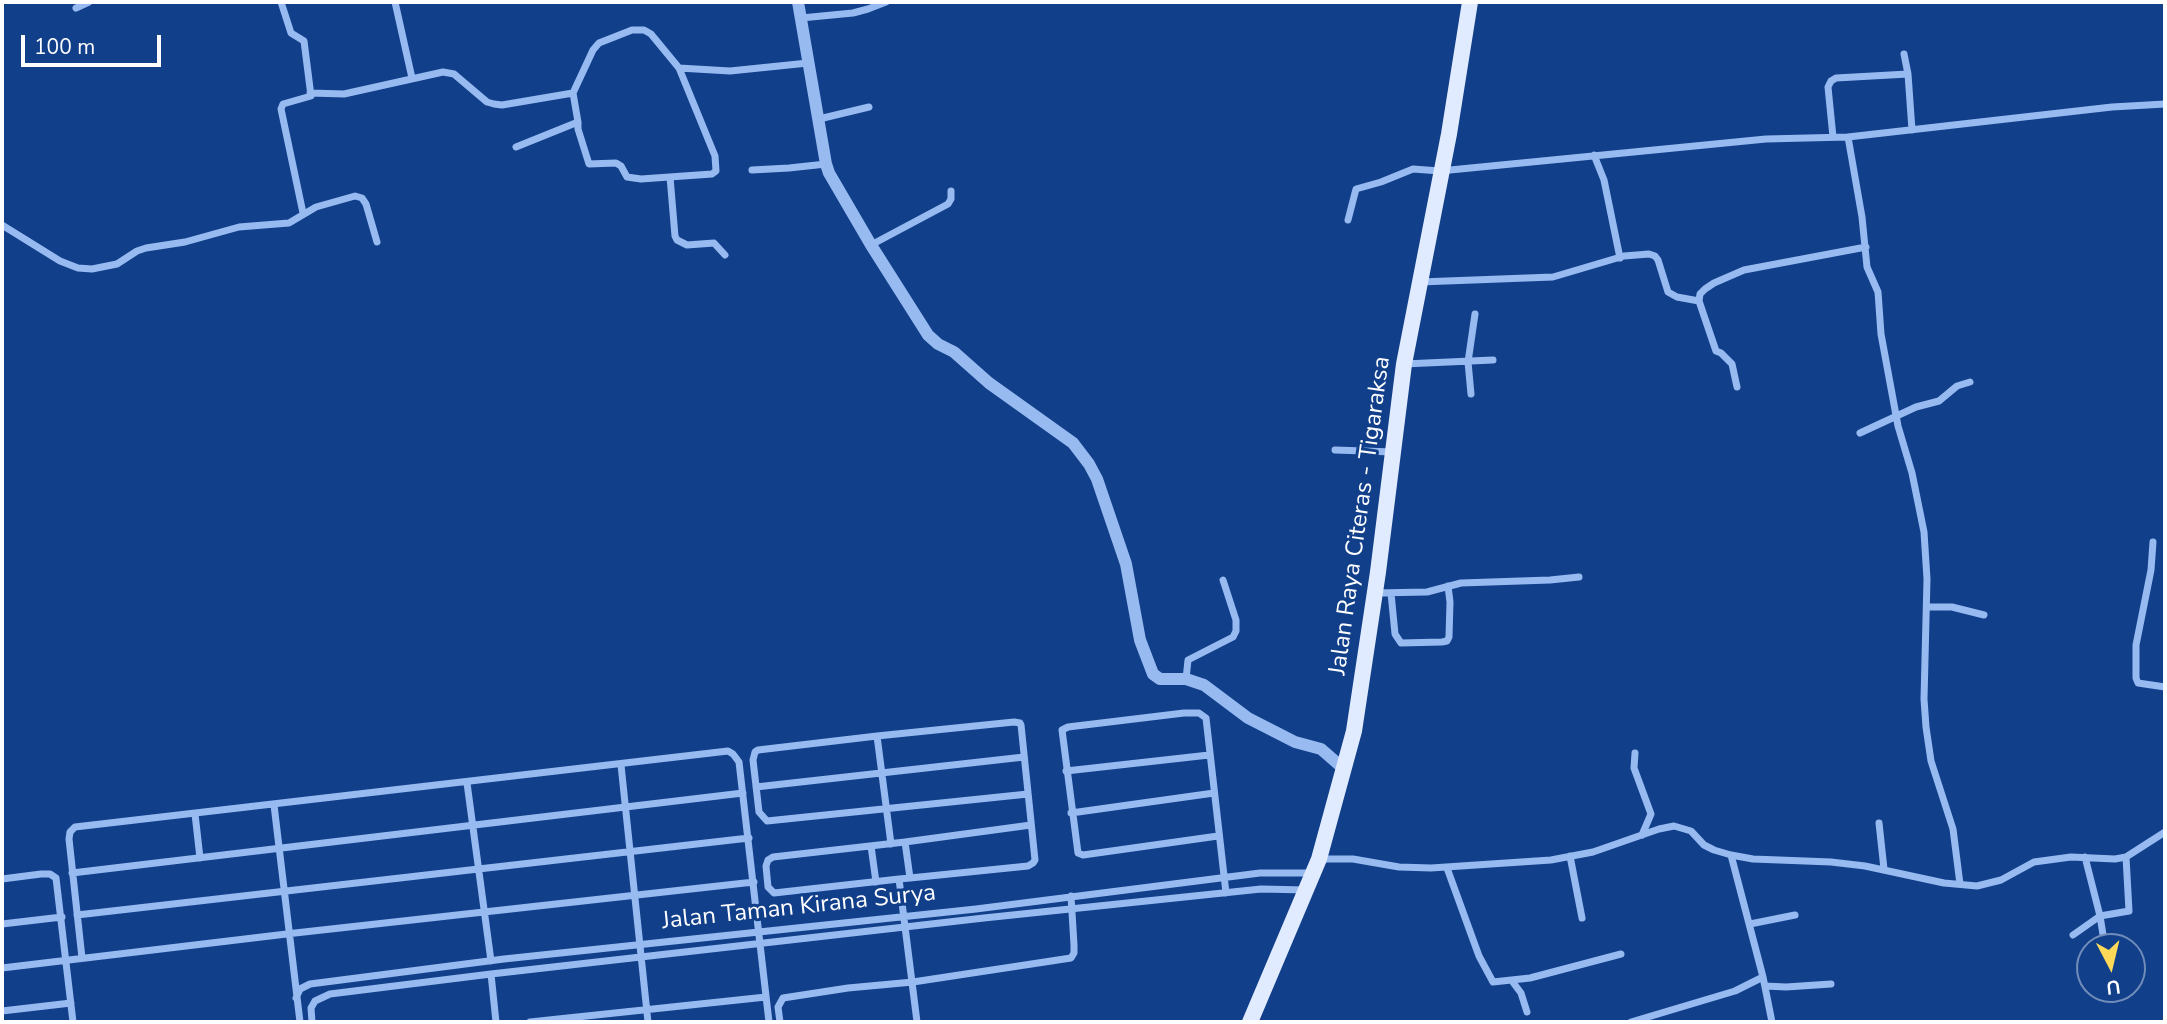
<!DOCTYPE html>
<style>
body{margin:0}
#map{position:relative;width:2167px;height:1024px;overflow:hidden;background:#113f8a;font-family:"Nunito Sans",sans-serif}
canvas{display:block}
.frame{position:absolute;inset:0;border:4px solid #fff;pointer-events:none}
.north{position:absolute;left:2076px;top:933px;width:70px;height:70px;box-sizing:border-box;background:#113f8a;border:2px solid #708cb9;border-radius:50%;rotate:173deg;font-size:19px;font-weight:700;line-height:28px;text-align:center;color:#fff}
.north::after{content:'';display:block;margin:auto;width:24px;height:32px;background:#ffd957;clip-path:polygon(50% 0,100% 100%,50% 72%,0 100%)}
.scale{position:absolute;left:21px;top:35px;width:140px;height:32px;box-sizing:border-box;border:4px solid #fff;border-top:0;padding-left:9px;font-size:21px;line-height:24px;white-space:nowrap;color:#fff;-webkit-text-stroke:5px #113f8a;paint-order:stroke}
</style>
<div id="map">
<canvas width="2167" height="1024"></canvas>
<div class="frame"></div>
<div class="north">U</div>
<div class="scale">100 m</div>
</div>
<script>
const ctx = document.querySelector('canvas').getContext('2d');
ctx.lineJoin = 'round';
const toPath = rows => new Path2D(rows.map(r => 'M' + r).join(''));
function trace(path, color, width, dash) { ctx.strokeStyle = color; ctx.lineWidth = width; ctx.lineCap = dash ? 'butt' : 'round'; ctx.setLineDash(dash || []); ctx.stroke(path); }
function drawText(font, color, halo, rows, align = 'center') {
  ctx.font = font + ' "Nunito Sans",sans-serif'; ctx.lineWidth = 6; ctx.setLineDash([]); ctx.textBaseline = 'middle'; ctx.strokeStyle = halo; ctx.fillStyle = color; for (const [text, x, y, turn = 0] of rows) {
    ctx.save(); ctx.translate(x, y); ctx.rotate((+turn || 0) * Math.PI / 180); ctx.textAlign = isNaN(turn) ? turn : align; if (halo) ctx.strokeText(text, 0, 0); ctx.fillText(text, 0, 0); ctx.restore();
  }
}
const minor = toPath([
 [281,2,291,33,304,41,311,96,283,104,281,109,303,213],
 [395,2,412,78],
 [76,8,89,2],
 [801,18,853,13,868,9,886,2],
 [1904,54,1908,74],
 [679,68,730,71,808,63],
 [310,93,344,94,443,72,454,74,487,102,494,104,502,105,573,93,578,122,578,129,589,164,616,163,621,166,627,177,641,179,712,174,716,171,715,156,679,68,651,34,644,30,632,30,599,43,593,50,573,93],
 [819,119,869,107],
 [1833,137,1828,87,1831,81,1836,78,1908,74,1912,130],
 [1848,137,1862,217,1867,267,1878,292,1881,334,1898,426,1912,473,1924,532,1927,579,1924,699,1926,727,1931,761,1953,829,1960,884],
 [516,147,578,122],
 [1594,155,1604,180,1620,258],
 [752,170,789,168,826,164],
 [670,177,675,236,677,240,687,245,714,243,725,255],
 [1348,220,1356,189,1381,182,1413,169,1440,171,1766,139,1848,137,2112,107,2165,104],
 [2,225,60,261,78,268,92,269,117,264,137,251,146,248,185,242,239,227,289,223,316,207,355,196,362,198,366,204,377,242],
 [871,245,948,204,951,199,951,191],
 [1420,282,1553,277,1624,256,1649,254,1655,256,1658,260,1668,292,1677,297,1699,301,1700,294,1705,289,1714,283,1744,270,1866,247],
 [1699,301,1716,351,1721,353,1732,364,1737,387],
 [1404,364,1493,360],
 [1471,394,1468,362,1475,314],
 [1860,433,1916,407,1939,401,1957,386,1970,382],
 [1335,450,1393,452],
 [2153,542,2151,570,2136,645,2136,678,2138,683,2165,687],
 [1375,593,1427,592,1461,583,1550,580,1579,577],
 [1391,593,1395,634,1401,643,1442,642,1447,641,1449,637,1450,602,1448,586],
 [1927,607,1952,607,1984,615],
 [1186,679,1188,660,1233,637,1236,631,1236,620,1223,580],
 [877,736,891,844],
 [1635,753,1634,768,1651,814,1642,835],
 [621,765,648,1022],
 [1066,771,1209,755],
 [467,783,491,961],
 [756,787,1024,757],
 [274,805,300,1022],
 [1071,813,1214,793],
 [195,814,200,858],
 [1879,823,1884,869],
 [1218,836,1083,855,1078,853,1062,730,1068,727,1184,713,1199,713,1206,718,1226,893],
 [905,842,1031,825],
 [871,846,876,882],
 [1731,855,1763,977,1772,1022],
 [1570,856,1582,918],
 [2085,857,2100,916,2105,947],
 [1320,859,1353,859,1399,867,1431,868,1551,860,1593,852,1659,829,1674,826,1691,831,1704,845,1714,850,1731,855,1753,859,1831,862,1865,866,1944,883,1977,886,2001,880,2034,862,2071,857,2115,859,2126,857,2165,832],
 [1447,868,1479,956,1493,982,1530,978,1621,954],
 [72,873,743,793],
 [910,878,1028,866,1033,863,1035,860,1021,725,1020,723,1014,722,877,736,758,750,755,752,753,760,759,812,767,821,1028,794],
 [2,879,41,874,50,874,56,878,73,1022],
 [899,879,774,893,768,887,766,866,768,860,773,857,905,842,910,878,899,879,917,1022],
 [77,915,749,838],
 [2,924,62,917],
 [1750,924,1795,915],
 [2073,935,2100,916,2129,911,2126,857],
 [82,958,69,839,70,832,75,827,728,751,733,754,739,762,769,1022],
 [2,968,295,933,754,882],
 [491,974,496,1022],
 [1512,981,1521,993,1527,1012],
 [1765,986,1786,987,1831,984],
 [296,998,300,989,310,984,504,959,976,909,1260,873,1314,873],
 [2,1011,71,1003],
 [312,1022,311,1008,315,1001,330,994,491,974,984,918,1261,889,1306,890],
 [530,1022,766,997],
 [780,1022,778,1007,783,998,848,988,913,982,1071,958,1074,953,1074,945,1071,896],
 [1631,1022,1735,991,1763,977]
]);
const tertiary = toPath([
 [798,2,826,164,829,173,871,245,928,335,938,344,954,352,989,383,1073,443,1089,464,1097,479,1126,564,1140,640,1153,674,1160,679,1186,679,1204,685,1248,718,1295,742,1321,749,1344,769]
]);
const primary = toPath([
 [1250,1022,1319,859,1354,731,1378,572,1404,364,1449,134,1470,2]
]);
const streetNames = [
 ["Jalan Raya Citeras - Tigaraksa",1361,516,-82],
 ["Jalan Taman Kirana Surya",799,908,-6]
];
trace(minor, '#97baf1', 7);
trace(tertiary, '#97baf1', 12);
trace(primary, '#e1ebff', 16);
drawText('24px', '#fff', '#113f8a', streetNames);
</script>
